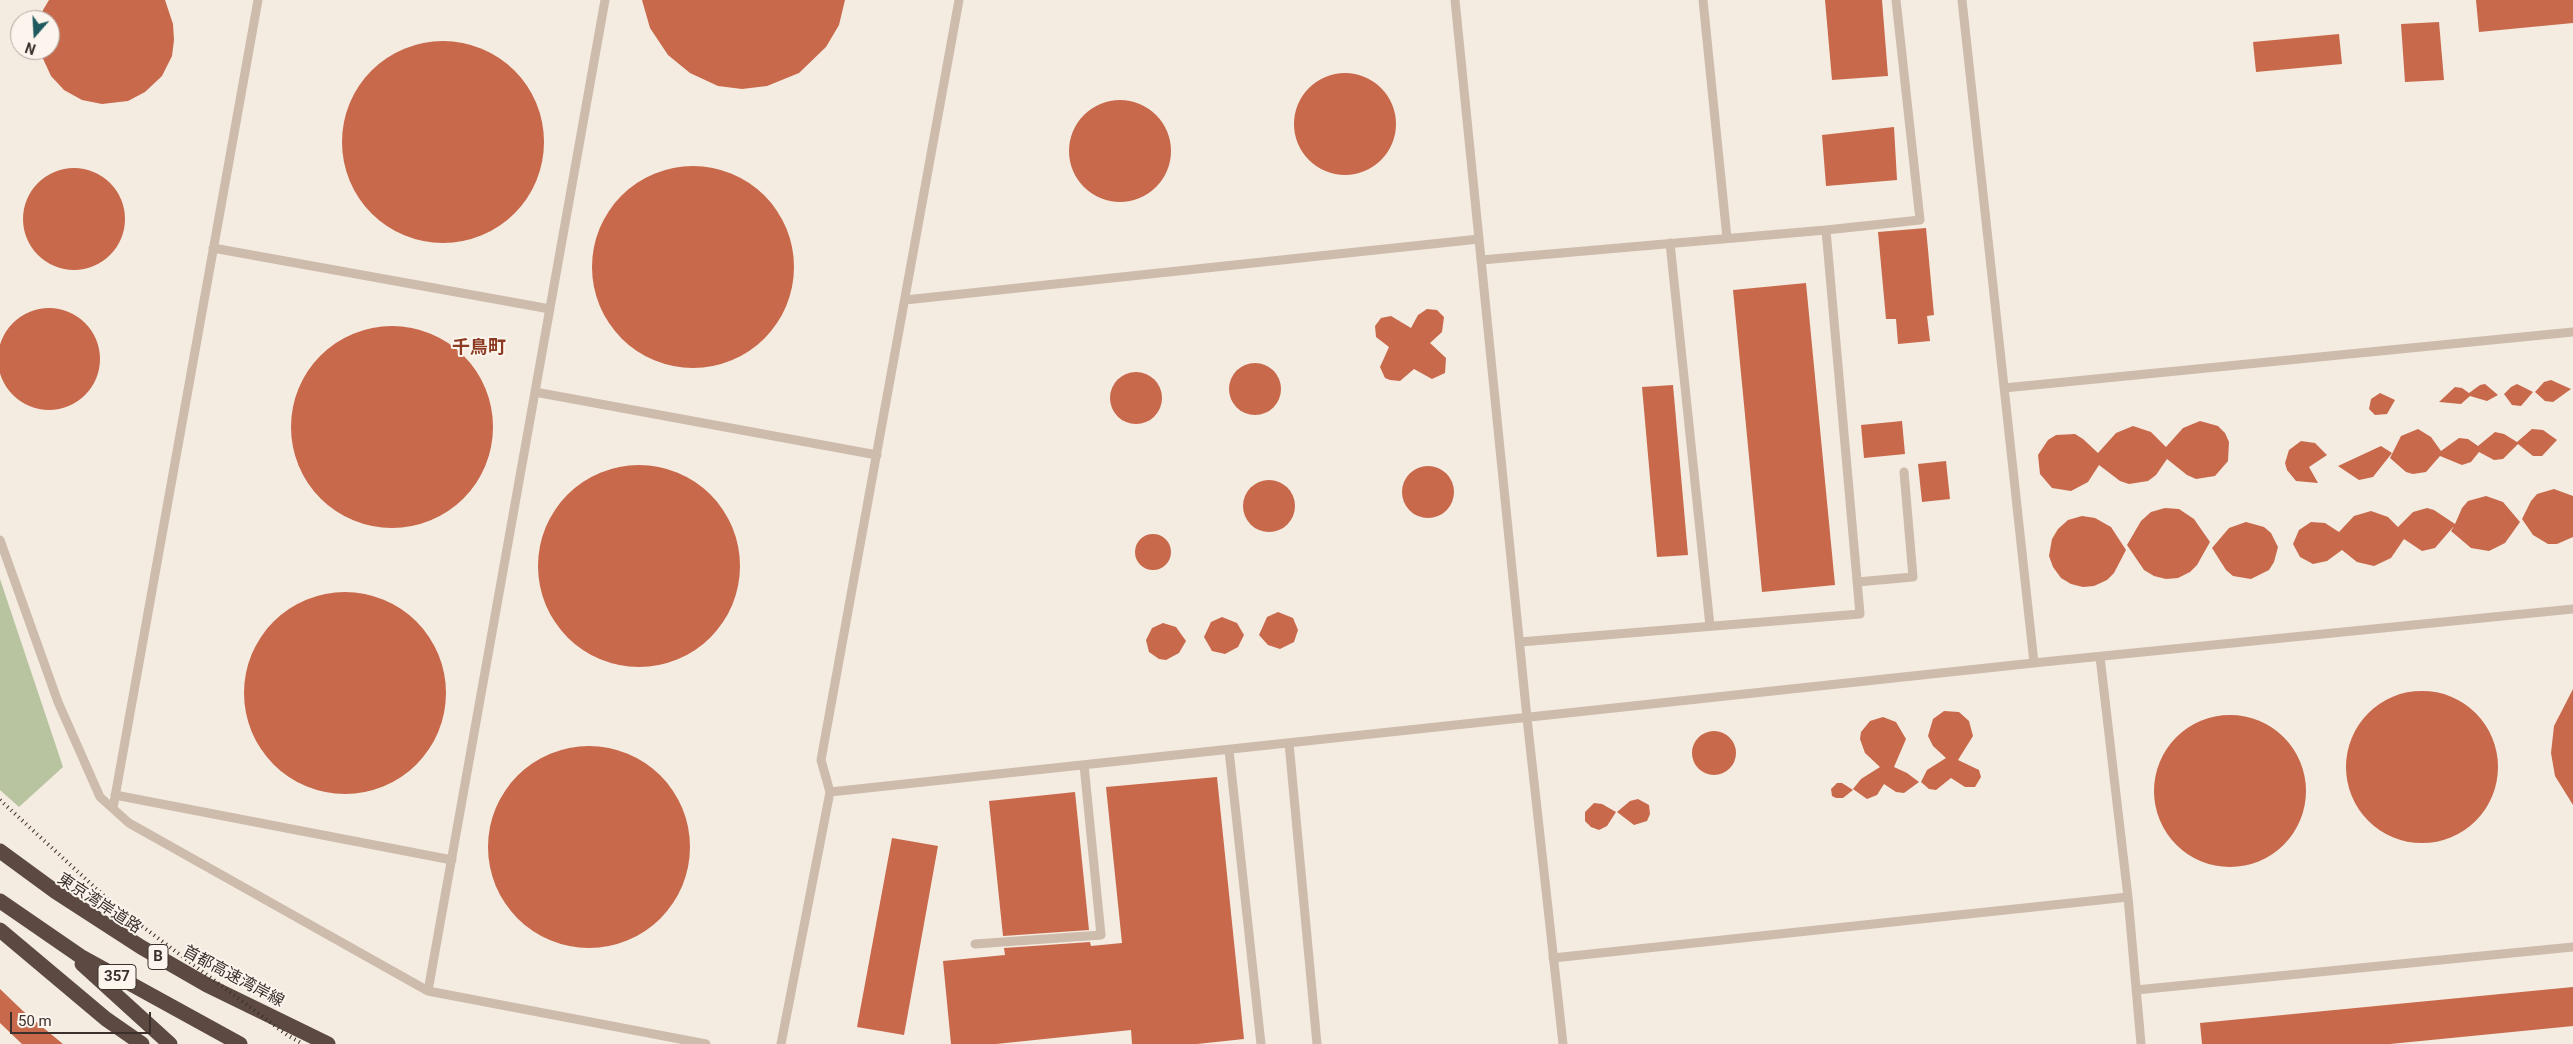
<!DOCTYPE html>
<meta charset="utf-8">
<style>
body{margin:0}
#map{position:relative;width:2573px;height:1044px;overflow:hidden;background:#f4ebe1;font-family:Roboto,sans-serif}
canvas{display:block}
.north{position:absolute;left:10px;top:10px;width:50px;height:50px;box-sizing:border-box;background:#fbf5ee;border:1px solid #aea6a0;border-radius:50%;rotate:199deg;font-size:14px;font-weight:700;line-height:20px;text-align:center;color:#3b302b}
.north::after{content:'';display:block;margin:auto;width:18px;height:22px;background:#1f5a5e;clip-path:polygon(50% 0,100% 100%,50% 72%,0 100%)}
.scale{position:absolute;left:10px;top:1012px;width:141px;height:22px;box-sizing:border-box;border:2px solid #3b302b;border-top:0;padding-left:6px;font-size:15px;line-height:18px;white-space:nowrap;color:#3b302b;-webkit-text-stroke:4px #fbf5ee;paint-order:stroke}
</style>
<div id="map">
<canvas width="2573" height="1044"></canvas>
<div class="north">N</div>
<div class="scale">50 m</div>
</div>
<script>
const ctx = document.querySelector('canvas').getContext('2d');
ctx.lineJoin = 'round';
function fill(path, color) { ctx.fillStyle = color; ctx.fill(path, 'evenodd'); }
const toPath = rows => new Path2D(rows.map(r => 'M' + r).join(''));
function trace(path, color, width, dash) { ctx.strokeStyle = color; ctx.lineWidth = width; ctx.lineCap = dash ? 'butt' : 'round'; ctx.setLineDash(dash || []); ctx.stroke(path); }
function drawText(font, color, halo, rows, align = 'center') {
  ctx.font = font + ' Roboto,"Noto Sans JP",sans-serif'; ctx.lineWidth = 4; ctx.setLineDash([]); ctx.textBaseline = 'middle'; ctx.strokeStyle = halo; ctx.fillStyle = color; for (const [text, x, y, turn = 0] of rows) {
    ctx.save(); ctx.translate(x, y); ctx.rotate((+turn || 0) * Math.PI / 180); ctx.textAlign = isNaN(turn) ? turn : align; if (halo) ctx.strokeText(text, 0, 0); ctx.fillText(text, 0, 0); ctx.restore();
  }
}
const green = toPath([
 [0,579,63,767,19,807,0,790]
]);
const building = toPath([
 [49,0,165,0,173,24,174,40,172,56,162,76,145,92,128,101,102,104,82,100,64,90,51,76,39,50,50,50,50,20,41,20,43,10],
 [642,0,845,0,839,25,826,47,799,73,767,86,742,89,718,86,690,73,668,55,650,28],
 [1825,0,1882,0,1888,76,1832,80],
 [2476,0,2573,0,2573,23,2479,32],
 [2439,22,2444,80,2405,82,2401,24],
 [2339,34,2342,64,2256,72,2253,42],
 '342 142a101 101 0 1 1 202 0a101 101 0 1 1-202 0Z',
 '1294 124a51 51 0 1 1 102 0a51 51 0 1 1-102 0Z',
 '1069 151a51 51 0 1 1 102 0a51 51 0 1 1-102 0Z',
 [1894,127,1897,180,1826,186,1822,135],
 '592 267a101 101 0 1 1 202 0a101 101 0 1 1-202 0Z',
 '23 219a51 51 0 1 1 102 0a51 51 0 1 1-102 0Z',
 [1926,228,1934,315,1927,316,1930,341,1898,344,1896,319,1886,319,1878,232],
 [1806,283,1835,585,1762,592,1733,290],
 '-2 359a51 51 0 1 1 102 0a51 51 0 1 1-102 0Z',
 [1427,309,1437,310,1444,317,1442,332,1430,343,1446,358,1445,373,1432,379,1414,369,1400,381,1390,380,1385,378,1380,367,1389,347,1376,337,1375,326,1381,318,1391,316,1411,328,1418,315],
 '291 427a101 101 0 1 1 202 0a101 101 0 1 1-202 0Z',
 '1229 389a26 26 0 1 1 52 0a26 26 0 1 1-52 0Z',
 '1110 398a26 26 0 1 1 52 0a26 26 0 1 1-52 0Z',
 [2551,380,2571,389,2553,402,2545,401,2535,392,2544,382],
 [2485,384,2498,395,2487,401,2470,396,2461,404,2439,402,2455,387,2462,388,2469,393,2480,385],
 [2517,384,2533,392,2521,406,2512,405,2504,394,2511,387],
 [1673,385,1688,555,1657,557,1642,387],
 [2380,393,2395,400,2387,414,2375,415,2369,409,2371,399],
 [1902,421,1905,454,1864,458,1861,425],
 [2200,421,2218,426,2225,433,2229,442,2228,461,2215,476,2196,479,2187,475,2167,459,2156,475,2148,481,2129,484,2120,481,2099,465,2088,482,2071,491,2052,488,2040,474,2038,455,2048,440,2056,435,2075,434,2083,439,2098,453,2116,433,2133,426,2151,432,2166,447,2183,428],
 [2418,429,2431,437,2441,451,2459,438,2468,439,2478,446,2495,432,2504,434,2517,442,2532,429,2543,430,2557,440,2542,456,2533,456,2518,444,2503,459,2494,460,2479,452,2471,462,2462,465,2440,456,2426,472,2413,474,2406,472,2390,458,2401,436],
 [2301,441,2315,443,2327,455,2309,467,2318,483,2296,481,2287,470,2285,463,2289,450],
 [2381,446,2392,453,2373,477,2359,480,2338,466],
 [1946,461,1950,499,1922,502,1918,464],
 '538 566a101 101 0 1 1 202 0a101 101 0 1 1-202 0Z',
 '1402 492a26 26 0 1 1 52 0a26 26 0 1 1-52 0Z',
 '1243 506a26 26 0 1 1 52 0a26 26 0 1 1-52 0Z',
 [2554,489,2573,496,2573,537,2557,544,2548,544,2533,535,2522,519,2531,501,2537,494],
 [2486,496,2503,502,2520,522,2505,543,2489,551,2471,548,2451,531,2454,526,2435,548,2422,551,2404,539,2391,558,2374,566,2357,562,2342,550,2327,561,2313,564,2300,557,2293,544,2299,530,2311,522,2325,523,2339,532,2354,516,2371,511,2388,517,2398,527,2413,512,2427,508,2434,510,2455,524,2462,508,2468,501],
 [2165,508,2179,509,2194,519,2210,542,2197,565,2190,572,2178,578,2166,579,2154,576,2144,570,2127,545,2141,521,2151,512],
 [2082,516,2095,518,2111,527,2126,550,2114,573,2107,580,2094,586,2083,587,2071,584,2061,578,2053,567,2049,556,2052,539,2058,529,2068,520],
 [2246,522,2264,527,2271,533,2278,547,2274,562,2269,570,2251,579,2233,576,2226,570,2212,548,2229,528],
 '1135 552a18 18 0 1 1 36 0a18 18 0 1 1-36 0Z',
 '244 693a101 101 0 1 1 202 0a101 101 0 1 1-202 0Z',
 [1278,612,1293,618,1298,630,1294,642,1280,649,1268,645,1259,635,1267,617],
 [1222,617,1237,623,1244,635,1238,647,1225,654,1212,651,1204,637,1211,622],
 [1163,623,1176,627,1186,641,1179,653,1166,660,1159,659,1149,652,1146,640,1152,628],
 [2573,689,2573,805,2555,776,2551,753,2554,726],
 '2346 767a76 76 0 1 1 152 0a76 76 0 1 1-152 0Z',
 [1944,711,1959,712,1969,721,1973,736,1958,760,1979,770,1981,777,1975,787,1965,787,1951,778,1936,790,1929,789,1921,782,1927,770,1946,758,1933,746,1928,736,1933,719],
 '2154 791a76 76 0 1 1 152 0a76 76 0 1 1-152 0Z',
 [1883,717,1896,722,1906,739,1894,767,1907,773,1919,782,1904,793,1896,792,1884,784,1877,795,1867,799,1853,789,1861,779,1880,767,1865,753,1860,739,1861,732,1870,721],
 '1692 753a22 22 0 1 1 44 0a22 22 0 1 1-44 0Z',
 '488 847a101 101 0 1 1 202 0a101 101 0 1 1-202 0Z',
 [1217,777,1244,1039,1197,1044,1132,1044,1131,1030,996,1044,951,1044,943,961,1005,955,1004,948,1090,942,1091,946,1122,943,1106,787],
 [1837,783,1842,783,1853,790,1843,798,1836,798,1832,796,1831,789],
 [1075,792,1089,930,1003,936,989,801],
 [1638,799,1649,805,1650,814,1647,821,1634,825,1617,812,1630,801],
 [1594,803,1602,804,1616,812,1607,826,1599,830,1591,827,1585,821,1585,812],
 [892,838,938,846,904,1035,857,1027],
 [2573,987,2573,1026,2390,1044,2202,1044,2200,1023],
 [0,989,23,1011,63,1044,22,1044,0,1023]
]);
const lane = toPath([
 [1455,0,1527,718,1563,1044],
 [1703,0,1727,238],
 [1962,0,2034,663],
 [1826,230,1920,220,1896,0],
 [1670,243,1710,626],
 [213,248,550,309],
 [1481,260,1826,230,1860,614,1520,642],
 [905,300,1479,239],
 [2004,388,2573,332],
 [535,392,877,455],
 [0,540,58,702,100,797,129,823,428,991,706,1044],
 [1857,582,1913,577,1904,472],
 [2100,657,2128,897,2141,1044],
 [1289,743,1317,1044],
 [1229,750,1261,1044],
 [830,792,821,760,959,0],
 [115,795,452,860],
 [113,808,258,0],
 [975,944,1101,935,1084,765],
 [1553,958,2128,897],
 [2136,990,2573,947],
 [428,991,605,0],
 [781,1044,830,792,2043,662,2573,609]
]);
const highway = toPath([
 [0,851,56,892,141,947,207,985,328,1044],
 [0,901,80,956,240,1044],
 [0,930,106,1019,142,1044],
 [82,964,170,1044]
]);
const rail = toPath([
 [0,800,115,906,287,1035,303,1044]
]);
const shields = [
 [158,957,20],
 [117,977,38]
];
const shieldNames = [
 ["B",158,957],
 ["357",117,977]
];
const streetNames = [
 ["東京湾岸道路",99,904,33],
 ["首都高速湾岸線",233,977,28]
];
const neighbourhoodNames = [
 ["千鳥町",479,348]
];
fill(green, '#b8c4a0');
fill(building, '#c8694b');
trace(lane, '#cdbbac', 9);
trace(highway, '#5c4a42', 15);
trace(rail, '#3b302b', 4, [1, 4]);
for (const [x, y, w] of shields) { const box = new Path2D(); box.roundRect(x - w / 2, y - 12.5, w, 25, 4); ctx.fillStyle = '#fbf5ee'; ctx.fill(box); trace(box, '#3b302b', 1); }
drawText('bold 15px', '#3b302b', null, shieldNames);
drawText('16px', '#3b302b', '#fbf5ee', streetNames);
drawText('bold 18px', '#8c3b22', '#fbf5ee', neighbourhoodNames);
</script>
